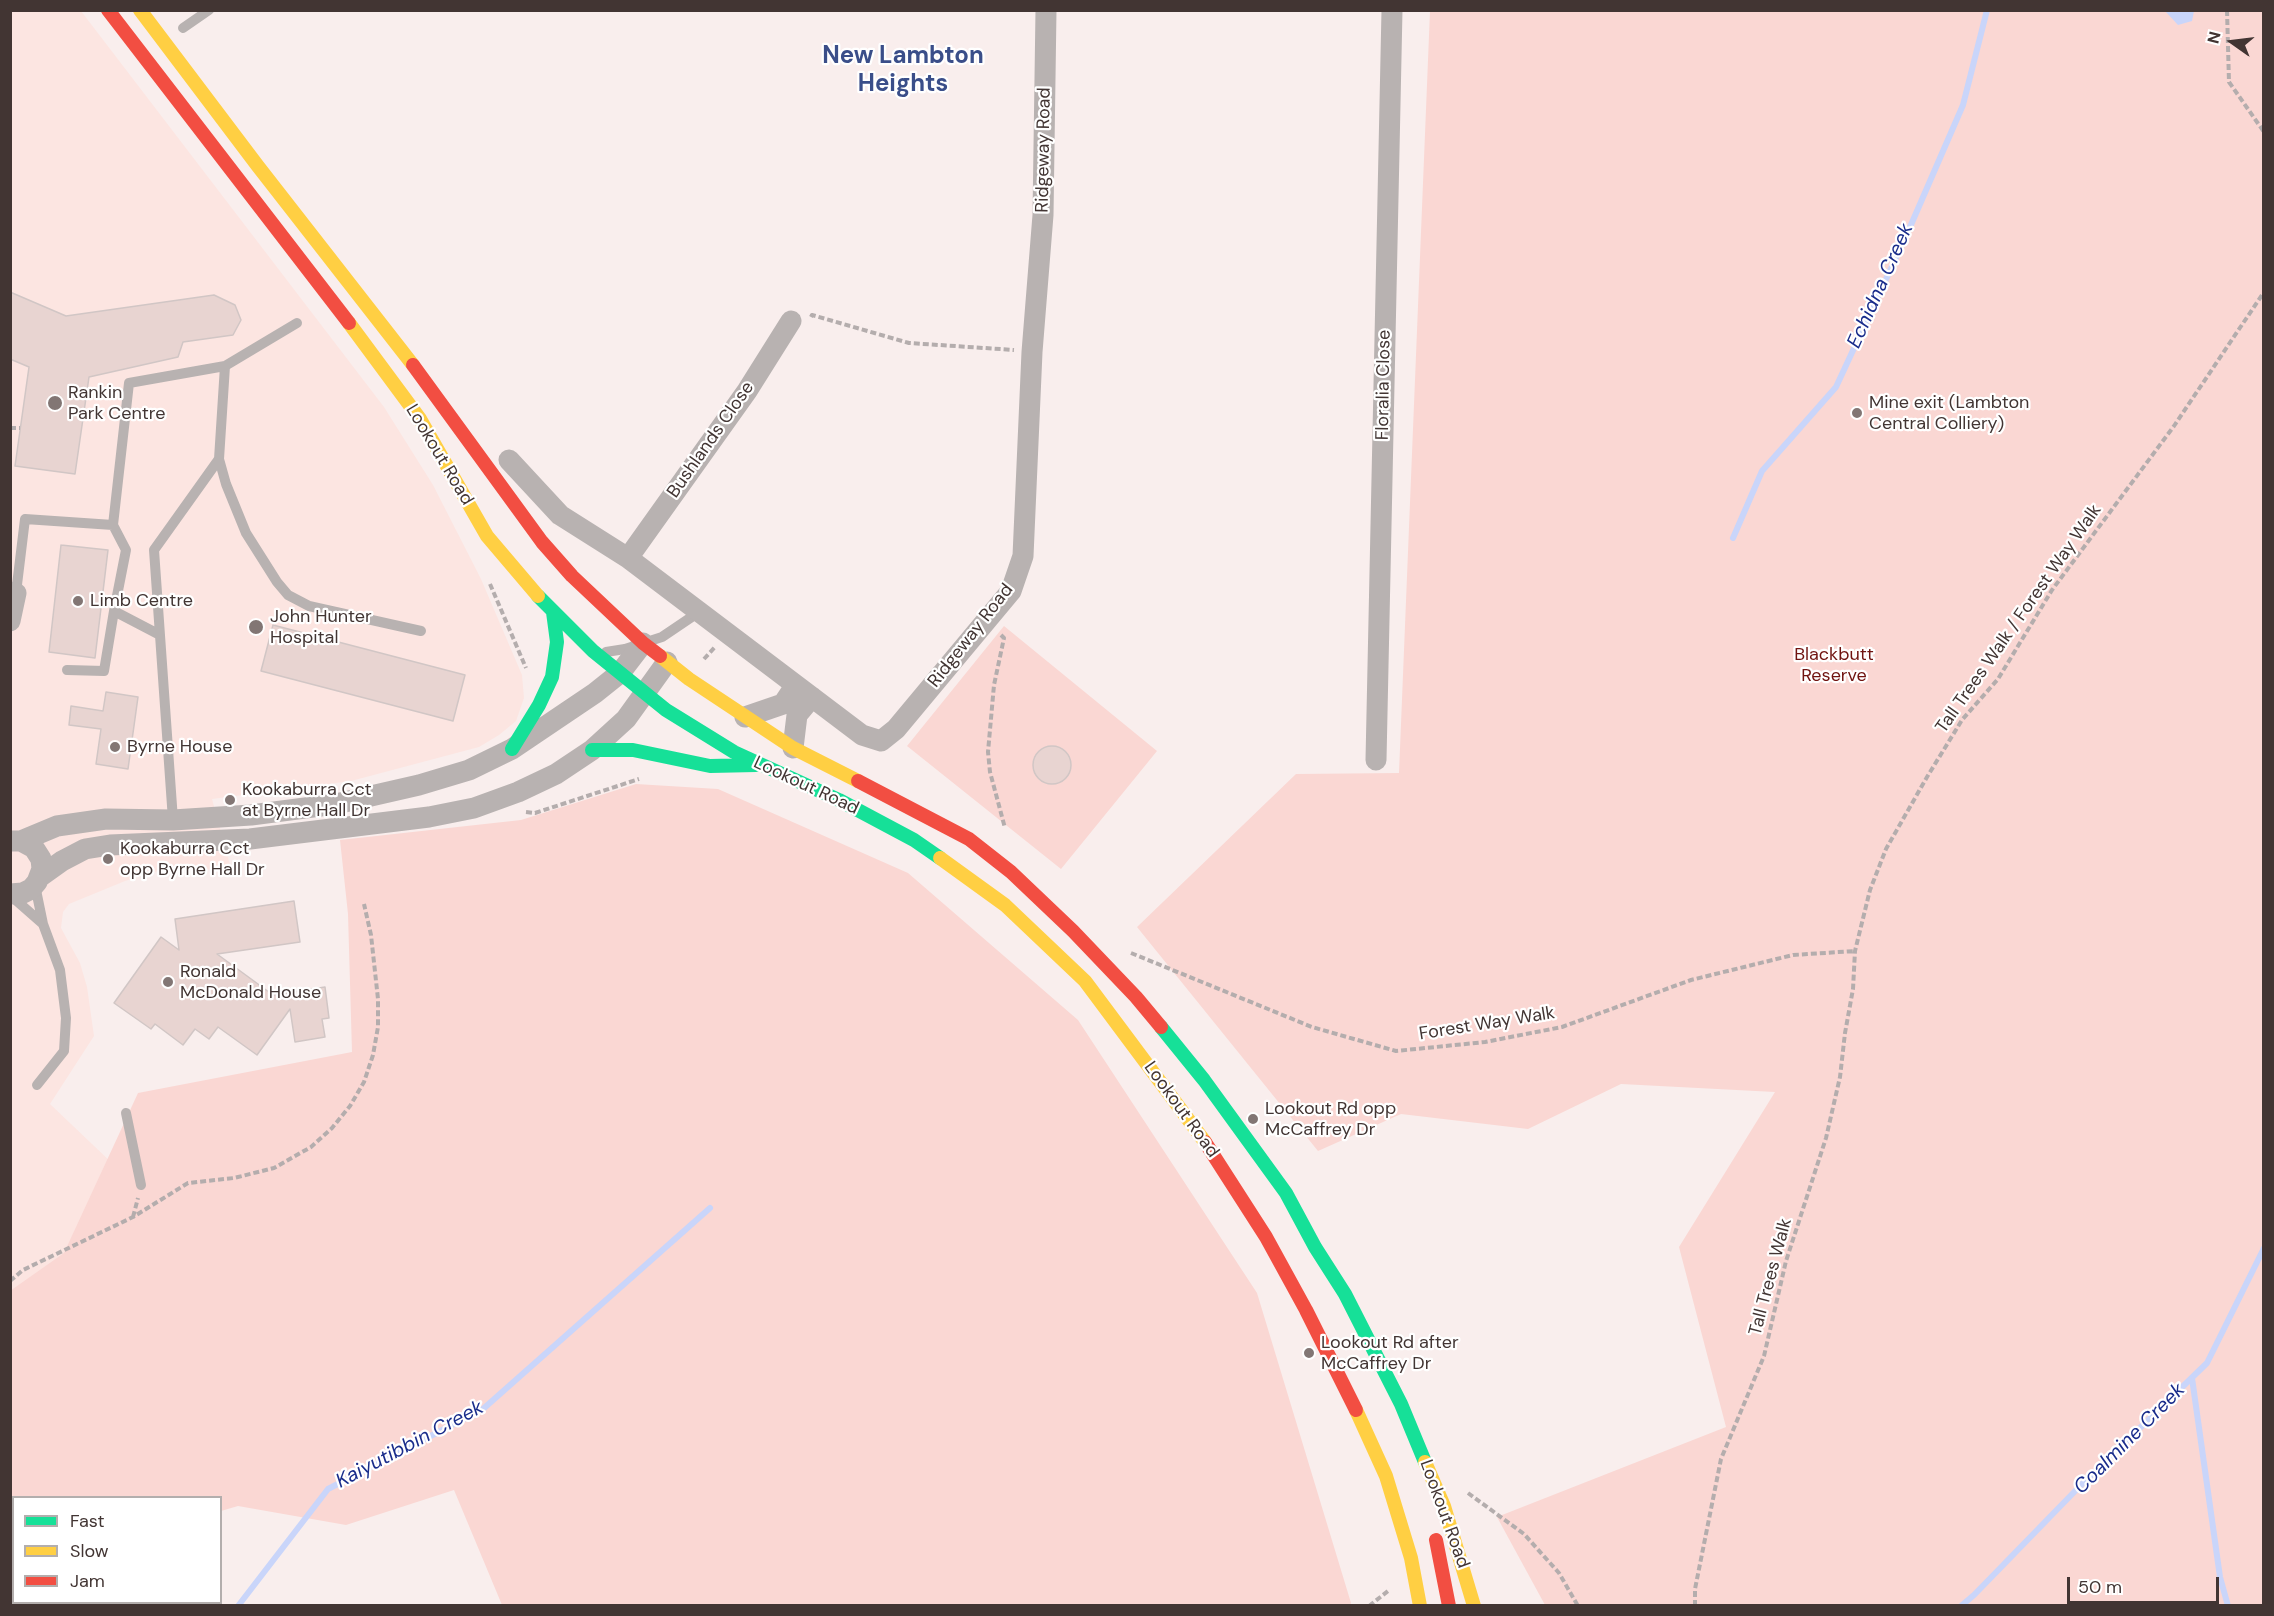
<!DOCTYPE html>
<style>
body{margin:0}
#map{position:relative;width:2274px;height:1616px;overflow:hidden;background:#f9eeed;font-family:"DM Sans",sans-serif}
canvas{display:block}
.frame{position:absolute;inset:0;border:12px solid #423533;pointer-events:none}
.legend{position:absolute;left:12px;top:1496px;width:210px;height:108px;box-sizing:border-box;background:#fff;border:2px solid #b3aead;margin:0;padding:8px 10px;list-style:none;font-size:18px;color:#423533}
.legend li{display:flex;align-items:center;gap:12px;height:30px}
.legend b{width:30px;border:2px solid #b3aead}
.north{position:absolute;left:2202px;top:12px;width:60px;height:60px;-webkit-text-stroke:4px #fff;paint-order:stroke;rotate:284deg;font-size:16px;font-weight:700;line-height:24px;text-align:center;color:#423533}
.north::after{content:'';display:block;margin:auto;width:21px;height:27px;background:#423533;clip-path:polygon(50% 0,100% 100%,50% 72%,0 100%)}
.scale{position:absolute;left:2067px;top:1577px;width:152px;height:27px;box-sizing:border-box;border:3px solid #423533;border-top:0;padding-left:8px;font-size:18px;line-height:21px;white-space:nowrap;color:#423533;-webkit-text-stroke:4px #fff;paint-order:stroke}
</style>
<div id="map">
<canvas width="2274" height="1616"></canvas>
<div class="frame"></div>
<ul class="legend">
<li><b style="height:8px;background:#16e098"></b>Fast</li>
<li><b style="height:8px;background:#ffcf43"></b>Slow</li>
<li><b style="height:8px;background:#f24e42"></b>Jam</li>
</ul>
<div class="north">N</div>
<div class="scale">50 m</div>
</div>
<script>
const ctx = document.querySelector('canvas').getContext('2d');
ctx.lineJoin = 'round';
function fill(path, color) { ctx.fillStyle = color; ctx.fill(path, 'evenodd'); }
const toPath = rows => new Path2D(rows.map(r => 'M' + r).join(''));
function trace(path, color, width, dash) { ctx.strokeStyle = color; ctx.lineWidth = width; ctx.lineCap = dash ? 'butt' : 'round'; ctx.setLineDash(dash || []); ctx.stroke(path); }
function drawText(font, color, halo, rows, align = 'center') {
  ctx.font = font + ' "DM Sans",sans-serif'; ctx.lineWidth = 4.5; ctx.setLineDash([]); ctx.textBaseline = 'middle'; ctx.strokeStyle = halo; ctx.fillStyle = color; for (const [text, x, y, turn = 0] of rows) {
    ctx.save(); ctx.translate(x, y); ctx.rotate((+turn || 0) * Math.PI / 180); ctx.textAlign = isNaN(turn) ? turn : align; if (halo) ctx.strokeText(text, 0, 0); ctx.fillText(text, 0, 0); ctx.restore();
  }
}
const built = toPath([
 [11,11,81,11,384,407,433,485,481,579,522,675,524,698,516,721,499,735,479,747,351,781,212,799,232,872,174,866,125,881,69,904,63,912,61,928,80,963,87,987,94,1036,50,1104,134,1184,11,1309]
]);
const green = toPath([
 [1430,11,2263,11,2263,1605,1545,1605,1497,1517,1726,1427,1679,1247,1775,1092,1621,1084,1528,1129,1401,1114,1318,1151,1137,927,1296,774,1399,773],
 [1004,626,1157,751,1061,869,907,746],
 [636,784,718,789,908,873,1078,1020,1257,1293,1351,1603,1349,1606,502,1605,454,1490,346,1525,238,1506,221,1511,220,1498,14,1498,14,1571,11,1572,10,1291,64,1253,138,1093,352,1052,348,914,340,840,521,820]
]);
const water = toPath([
 [2165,11,2194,11,2192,21,2178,25]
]);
const stream = toPath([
 [1733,538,1762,471,1836,387,1907,234,1963,105,1987,10],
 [2192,1378,2220,1577,2228,1606],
 [238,1606,328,1489,483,1409,710,1208],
 [1961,1606,1974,1595,2079,1487,2207,1363,2264,1248]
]);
const building = toPath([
 [10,292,66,316,214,295,235,305,241,320,233,335,183,342,178,357,89,377,75,474,15,466,29,367,10,359,10,292],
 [61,545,108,550,95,658,49,652,61,545],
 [273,625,465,675,453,721,261,671,273,625],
 [106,692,138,697,128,769,96,764,101,729,69,725,71,706,103,711,106,692],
 '1033 765a19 19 0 1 1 38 0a19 19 0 1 1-38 0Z',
 [294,901,300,942,217,954,273,995,325,987,329,1018,322,1019,325,1037,295,1042,290,1009,257,1055,218,1027,209,1039,195,1029,183,1045,155,1024,151,1029,114,1003,161,937,179,950,175,919,294,901]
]);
const path = toPath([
 [2227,10,2229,82,2264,132],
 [811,317,812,315,909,343,1014,350],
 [10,428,20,428],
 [490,584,526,668],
 [1001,635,1004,638,994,685,988,752,990,772,1005,828],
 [704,659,715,647],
 [526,812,535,813,639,779],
 [1131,953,1312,1027,1396,1051,1485,1042,1562,1027,1691,980,1793,955,1855,951],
 [133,1217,138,1198],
 [10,1281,23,1270,133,1217,188,1183,234,1178,274,1168,311,1147,332,1128,350,1106,364,1082,373,1055,378,1027,378,999,371,935,364,904],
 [1468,1493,1524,1534,1559,1573,1578,1606],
 [1369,1606,1388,1591,1388,1589],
 [1695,1606,1695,1589,1721,1459,1764,1356,1786,1261,1826,1138,1840,1077,1845,1033,1853,989,1855,951,1870,890,1886,849,1927,777,1962,720,1998,679,2052,590,2174,426,2264,292]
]);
const lane = toPath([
 [183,28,209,10],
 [225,366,219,459,226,484,246,533,277,582,288,595,309,606,421,631],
 [16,593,25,519,113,525],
 [160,635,114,611,126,550,113,525,129,383,225,366,297,323],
 [606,652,625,649,662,637,699,612],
 [67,670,104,671,114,611],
 [173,820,154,550,219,459],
 [35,885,43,924,60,970,66,1018,64,1051,37,1085],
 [10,895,43,924],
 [126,1113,141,1185]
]);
const street = toPath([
 [509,460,560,515,628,558,862,735,881,741,896,729,1011,591,1023,556,1032,352,1043,215,1046,10],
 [628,558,747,391,791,321],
 [10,592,16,593,10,621],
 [745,717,783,704,795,686],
 [793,748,797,715,812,697],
 [1376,760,1392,10],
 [21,841,57,826,106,819,173,820,251,815,336,804,419,785,469,770,512,749,595,693,620,673,643,643],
 [41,876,62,861,85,849,110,845,250,839,429,817,474,808,518,792,556,774,592,750,626,719,667,662],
 [10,894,23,893,31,889,37,882,42,869,41,859,34,848,21,841,11,841]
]);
const fast = toPath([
 [538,596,593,651,666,710,734,752,839,800,914,840,940,858],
 [512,749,539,705,552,677,557,642,553,612],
 [592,750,633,750,710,766,756,765],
 [1161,1027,1204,1080,1286,1193,1315,1247,1345,1294,1401,1404,1425,1462]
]);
const slow = toPath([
 [140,10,257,165,413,365],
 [349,323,420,419,487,536,538,596],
 [660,656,689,679,793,748,858,781],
 [940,858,1005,905,1085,981,1205,1142],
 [1356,1410,1386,1476,1411,1558,1420,1606],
 [1425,1462,1444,1506,1474,1606]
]);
const jam = toPath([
 [108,10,349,323],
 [413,365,542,542,572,576,643,643,660,656],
 [858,781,969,839,1011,872,1073,931,1136,997,1161,1027],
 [1205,1142,1266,1237,1306,1310,1356,1410],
 [1436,1540,1449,1606]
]);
const markers = [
 [55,403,8,"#827674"],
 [1857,413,6,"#827674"],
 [78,601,6,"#827674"],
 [256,627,8,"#827674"],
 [115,747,6,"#827674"],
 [230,800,6,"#827674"],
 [108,859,6,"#827674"],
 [168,982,6,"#827674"],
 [1253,1119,6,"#827674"],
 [1309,1353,6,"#827674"]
];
const streetNames = [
 ["Ridgeway Road",1044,150,-89],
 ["Floralia Close",1384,385,-89],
 ["Bushlands Close",711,440,-55],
 ["Lookout Road",439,455,59],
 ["Tall Trees Walk / Forest Way Walk",2019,619,-55],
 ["Ridgeway Road",971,636,-52],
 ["Lookout Road",806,786,25],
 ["Forest Way Walk",1487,1024,-9],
 ["Lookout Road",1181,1110,54],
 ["Tall Trees Walk",1771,1277,-75],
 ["Lookout Road",1444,1514,70]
];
const poiNames = [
 ["Rankin",68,393],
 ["Park Centre",68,414],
 ["Mine exit (Lambton",1869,403],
 ["Central Colliery)",1869,424],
 ["Limb Centre",90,601],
 ["John Hunter",270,617],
 ["Hospital",270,638],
 ["Byrne House",127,747],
 ["Kookaburra Cct",242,790],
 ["at Byrne Hall Dr",242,811],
 ["Kookaburra Cct",120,849],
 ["opp Byrne Hall Dr",120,870],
 ["Ronald",180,972],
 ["McDonald House",180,993],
 ["Lookout Rd opp",1265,1109],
 ["McCaffrey Dr",1265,1130],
 ["Lookout Rd after",1321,1343],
 ["McCaffrey Dr",1321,1364]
];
const parkNames = [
 ["Blackbutt",1834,655],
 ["Reserve",1834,676]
];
const waterNames = [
 ["Echidna Creek",1881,286,-66],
 ["Coalmine Creek",2130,1439,-45],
 ["Kaiyutibbin Creek",410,1445,-28]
];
const districtNames = [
 ["New Lambton",903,57],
 ["Heights",903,85]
];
fill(built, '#fce5e1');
fill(green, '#fad7d3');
fill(water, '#c9d5fa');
trace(stream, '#c9d5fa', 6);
fill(building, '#e8d4d1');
trace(building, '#d1c6c5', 1.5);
trace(path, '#b4adad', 4, [6, 3]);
trace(lane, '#b8b2b1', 10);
trace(street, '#b8b2b1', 21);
trace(fast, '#16e098', 14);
trace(slow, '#ffcf43', 14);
trace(jam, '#f24e42', 14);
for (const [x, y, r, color] of markers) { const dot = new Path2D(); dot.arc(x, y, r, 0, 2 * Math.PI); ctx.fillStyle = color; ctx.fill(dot); trace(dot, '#fff', 2); }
drawText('18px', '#423533', '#fff', streetNames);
drawText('18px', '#423533', '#fff', poiNames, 'left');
drawText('18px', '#701310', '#fff', parkNames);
drawText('italic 20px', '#192c8b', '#fff', waterNames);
drawText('bold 24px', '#3a4e89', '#fff', districtNames);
</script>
